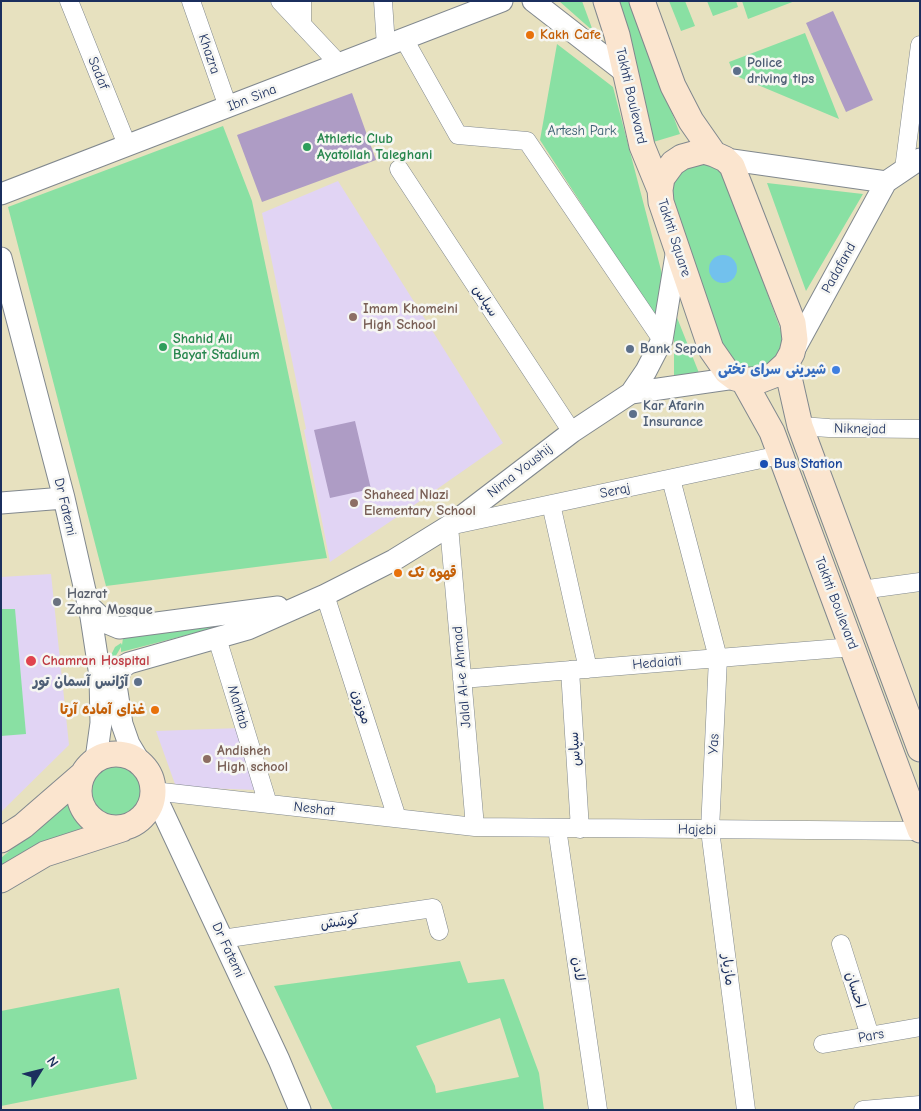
<!DOCTYPE html>
<meta charset="utf-8">
<style>
body{margin:0}
#map{position:relative;width:921px;height:1111px;overflow:hidden;background:#e7e1bf;font-family:"Comic Neue",sans-serif}
canvas{display:block}
.frame{position:absolute;inset:0;border:2px solid #1b2f5e;pointer-events:none}
.north{position:absolute;left:15px;top:1046px;width:50px;height:50px;-webkit-text-stroke:4px #f6f6f2;paint-order:stroke;rotate:54deg;font-size:14px;font-weight:700;line-height:20px;text-align:center;color:#1b2f5e}
.north::after{content:'';display:block;margin:auto;width:18px;height:22px;background:#1b2f5e;clip-path:polygon(50% 0,100% 100%,50% 72%,0 100%)}
</style>
<div id="map">
<canvas width="921" height="1111"></canvas>
<div class="frame"></div>
<div class="north">N</div>
</div>
<script>
const ctx = document.querySelector('canvas').getContext('2d');
ctx.lineJoin = 'round';
function fill(path, color) { ctx.fillStyle = color; ctx.fill(path, 'evenodd'); }
const toPath = rows => new Path2D(rows.map(r => 'M' + r).join(''));
function trace(path, color, width, dash) { ctx.strokeStyle = color; ctx.lineWidth = width; ctx.lineCap = dash ? 'butt' : 'round'; ctx.setLineDash(dash || []); ctx.stroke(path); }
function drawText(font, color, halo, rows, align = 'center') {
  ctx.font = font + ' "Comic Neue","Playpen Sans Arabic",sans-serif'; ctx.lineWidth = 5; ctx.setLineDash([]); ctx.textBaseline = 'middle'; ctx.strokeStyle = halo; ctx.fillStyle = color; for (const [text, x, y, turn = 0] of rows) {
    ctx.save(); ctx.translate(x, y); ctx.rotate((+turn || 0) * Math.PI / 180); ctx.textAlign = isNaN(turn) ? turn : align; if (halo) ctx.strokeText(text, 0, 0); ctx.fillText(text, 0, 0); ctx.restore();
  }
}
const built = toPath([
 [338,181,503,443,397,517,330,562,304,430,306,429,262,213],
 [51,574,69,745,1,812,1,577],
 [240,728,256,790,176,787,156,731]
]);
const green = toPath([
 [559,1,582,1,593,31],
 [614,1,630,1,680,134,650,143],
 [669,1,685,1,695,26,681,31],
 [707,1,736,1,738,7,713,16],
 [742,1,795,1,748,19],
 [805,33,839,119,734,75,729,62],
 [557,44,613,87,667,293,657,320,540,140],
 [223,126,252,201,327,558,106,586,8,207],
 [703,163,712,166,720,171,726,179,781,331,782,341,780,351,775,359,768,366,758,369,739,367,724,354,672,200,671,190,673,181,685,167],
 [767,183,863,194,806,291],
 [674,310,699,373,674,380],
 [1,609,15,609,26,734,1,736],
 [253,618,121,652,121,647,111,664,117,725,108,661,115,647,121,643,122,645,123,638],
 '92 791a25 25 0 1 1 50 0a25 25 0 1 1-50 0Z',
 [71,799,86,826,1,869,1,858],
 [460,961,468,983,504,979,539,1073,544,1110,333,1110,274,986],
 [500,1018,519,1077,436,1093,435,1086,416,1046],
 [119,988,137,1079,1,1106,1,1011]
]);
const water = toPath([
 '709 269a14 14 0 1 1 28 0a14 14 0 1 1-28 0Z'
]);
const building = toPath([
 [833,11,873,100,846,112,806,23],
 [352,93,376,160,262,202,237,135],
 [355,421,371,489,330,498,314,430]
]);
const minor = toPath([
 [69,1,127,145],
 [191,1,228,107],
 [280,1,339,64],
 [302,1,302,25],
 [383,1,386,46],
 [404,39,458,135,527,141,662,340],
 [399,169,572,432],
 [904,169,920,45],
 [800,426,829,428,920,429],
 [671,479,718,658,710,830,746,1110],
 [551,504,588,669],
 [861,590,920,582],
 [325,595,397,818],
 [217,638,268,804],
 [570,670,580,829],
 [462,679,853,647],
 [153,791,475,827,920,831],
 [475,827,449,526,780,455],
 [557,828,598,1110],
 [222,939,433,908,439,931],
 [841,944,870,1036],
 [823,1044,920,1027],
 [863,1110,920,1105]
]);
const tertiary = toPath([
 [533,1,627,74],
 [725,159,886,182],
 [1,194,502,1],
 [1,258,64,498,91,617,100,676,101,723,96,759],
 [793,352,886,182,920,159],
 [631,393,735,378],
 [1,503,64,498],
 [88,605,107,623,119,628,278,607],
 [141,764,129,744,122,724,116,685,121,668,129,663,248,629,325,595,394,560,449,526,572,432,631,393,646,371,662,340,677,249],
 [153,791,279,1060,300,1110]
]);
const secondary = toPath([
 [606,1,617,35,642,146,660,190],
 [642,1,673,86,691,121,714,154],
 [704,151,714,154,725,159,732,166,793,323,795,340,792,353,786,364,774,375,761,380,743,380,735,378,727,372,711,349,661,202,660,190,662,178,673,163,682,157,704,151],
 [786,364,800,426,920,749],
 [743,380,772,432,920,830],
 '79 791a37 37 0 1 1 74 0a37 37 0 1 1-74 0Z',
 [1,840,23,826,83,774],
 [1,880,45,854,122,829]
]);
const markers = [
 [530,35,5,"#e8710a"],
 [737,71,5,"#5c6f8a"],
 [307,147,5,"#2e9e5b"],
 [353,317,5,"#8d6e63"],
 [163,347,5,"#2e9e5b"],
 [630,349,5,"#5c6f8a"],
 [836,370,5,"#3f7fe0"],
 [633,414,5,"#5c6f8a"],
 [764,464,5,"#1a4fb4"],
 [354,503,5,"#8d6e63"],
 [398,573,5,"#e8710a"],
 [57,602,5,"#6b7280"],
 [31,661,6,"#e0444e"],
 [138,682,5,"#5c6f8a"],
 [155,710,5,"#e8710a"],
 [207,759,5,"#8d6e63"]
];
const foodNames = [
 ["Kakh Cafe",540,35],
 ["قهوه تک",408,573],
 ["غذای آماده آرتا",145,710,"right"]
];
const streetNames = [
 ["Khazra",209,54,71],
 ["Sadaf",98,73,68],
 ["Takhti Boulevard",631,96,77],
 ["Ibn Sina",252,98,-21],
 ["Takhti Square",674,238,72],
 ["Padafand",839,268,-61],
 ["سپاس",485,301,57],
 ["Niknejad",860,429,1],
 ["Nima Youshij",520,471,-38],
 ["Seraj",615,491,-12],
 ["Dr Fatemi",65,507,77],
 ["Takhti Boulevard",836,603,69],
 ["Hedaiati",657,663,-5],
 ["Jalal Al-e Ahmad",462,677,-95],
 ["Mahtab",238,707,73],
 ["موزون",361,707,72],
 ["Yas",714,744,-87],
 ["سپاس",575,749,-94],
 ["Neshat",314,809,6],
 ["Hajebi",697,830,1],
 ["کوشش",340,922,-8],
 ["Dr Fatemi",228,950,65],
 ["لادن",578,969,82],
 ["مازیار",728,970,83],
 ["احسان",855,990,73],
 ["Pars",871,1036,-10]
];
const serviceNames = [
 ["Police",747,63],
 ["driving tips",747,79],
 ["Bank Sepah",640,349],
 ["Kar Afarin",643,406],
 ["Insurance",643,422],
 ["آژانس آسمان تور",128,682,"right"]
];
const parkNames = [
 ["Artesh Park",582,131]
];
const leisureNames = [
 ["Athletic Club",317,139],
 ["Ayatollah Taleghani",317,155],
 ["Shahid Ali",173,339],
 ["Bayat Stadium",173,355]
];
const educationNames = [
 ["Imam Khomeini",363,309],
 ["High School",363,325],
 ["Shaheed Niazi",364,495],
 ["Elementary School",364,511],
 ["Andisheh",217,751],
 ["High school",217,767]
];
const shopNames = [
 ["شیرینی سرای تختی",826,370]
];
const transitNames = [
 ["Bus Station",774,464]
];
const worshipNames = [
 ["Hazrat",67,594],
 ["Zahra Mosque",67,610]
];
const healthNames = [
 ["Chamran Hospital",42,661]
];
fill(built, '#e1d4f4');
fill(green, '#89e0a3');
fill(water, '#72c1ed');
fill(building, '#ae9cc5');
trace(minor, '#81888e', 19);
trace(tertiary, '#81888e', 23);
trace(secondary, '#81888e', 27);
trace(minor, '#fff', 18);
trace(tertiary, '#fff', 21);
trace(secondary, '#fbe5cf', 25);
for (const [x, y, r, color] of markers) { const dot = new Path2D(); dot.arc(x, y, r, 0, 2 * Math.PI); ctx.fillStyle = color; ctx.fill(dot); trace(dot, '#f6f6f2', 2); }
drawText('bold 14px', '#c56008', '#f6f6f2', foodNames, 'left');
drawText('14px', '#1b2f5e', '#f6f6f2', streetNames);
drawText('bold 14px', '#4e5e75', '#f6f6f2', serviceNames, 'left');
drawText('14px', '#365b6f', '#f6f6f2', parkNames);
drawText('bold 14px', '#27864d', '#f6f6f2', leisureNames, 'left');
drawText('bold 14px', '#785e54', '#f6f6f2', educationNames, 'left');
drawText('bold 14px', '#366cbe', '#f6f6f2', shopNames, 'right');
drawText('bold 14px', '#164399', '#f6f6f2', transitNames, 'left');
drawText('bold 14px', '#5b616d', '#f6f6f2', worshipNames, 'left');
drawText('bold 14px', '#be3a42', '#f6f6f2', healthNames, 'left');
</script>
